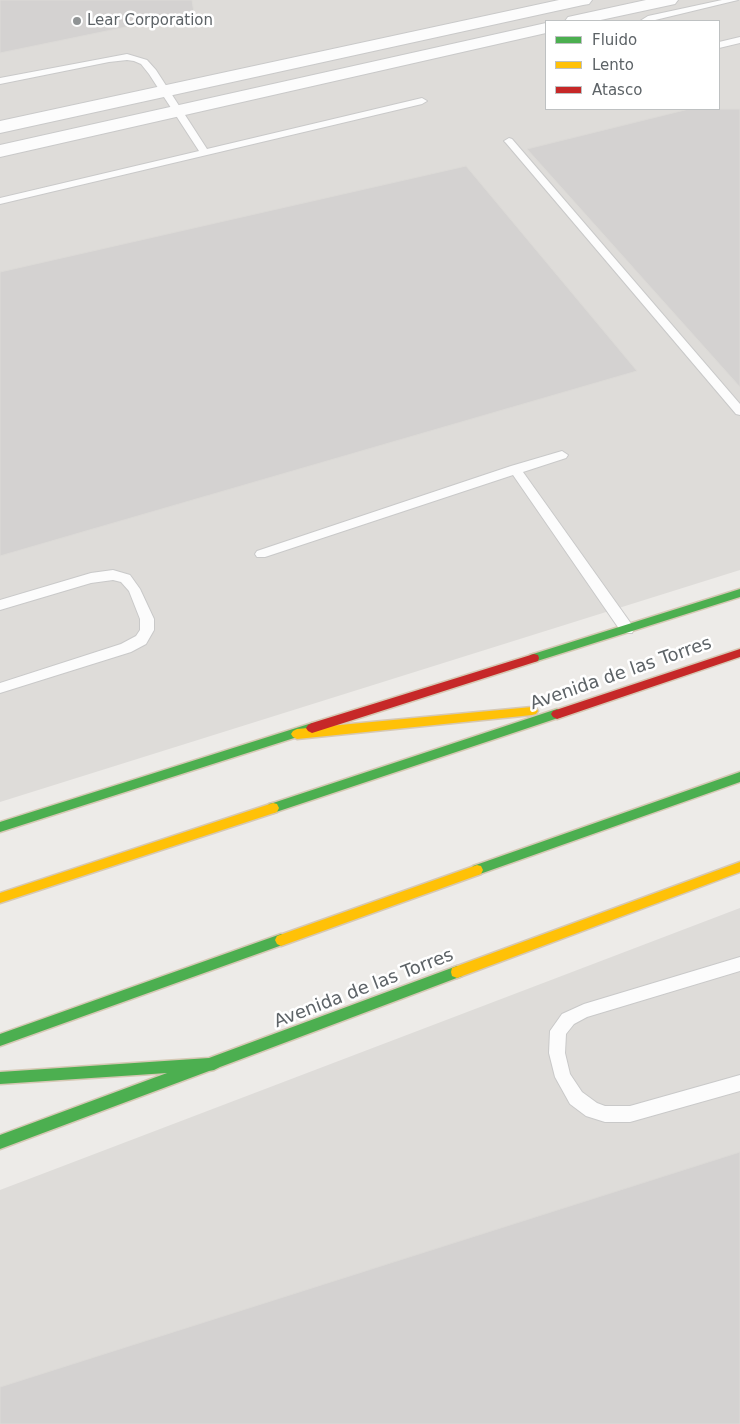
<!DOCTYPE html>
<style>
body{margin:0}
#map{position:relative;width:740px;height:1424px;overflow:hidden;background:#edebe8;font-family:"DejaVu Sans",sans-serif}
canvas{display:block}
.legend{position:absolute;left:545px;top:20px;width:175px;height:90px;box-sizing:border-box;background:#fff;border:1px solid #bec1c2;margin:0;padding:6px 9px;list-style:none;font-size:15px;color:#5d6367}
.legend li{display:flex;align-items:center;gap:10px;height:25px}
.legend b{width:25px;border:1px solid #bec1c2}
</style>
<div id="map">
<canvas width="740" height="1424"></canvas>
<ul class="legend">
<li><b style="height:6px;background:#4caf50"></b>Fluido</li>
<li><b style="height:6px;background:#ffc107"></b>Lento</li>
<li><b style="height:6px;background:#c62828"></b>Atasco</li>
</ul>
</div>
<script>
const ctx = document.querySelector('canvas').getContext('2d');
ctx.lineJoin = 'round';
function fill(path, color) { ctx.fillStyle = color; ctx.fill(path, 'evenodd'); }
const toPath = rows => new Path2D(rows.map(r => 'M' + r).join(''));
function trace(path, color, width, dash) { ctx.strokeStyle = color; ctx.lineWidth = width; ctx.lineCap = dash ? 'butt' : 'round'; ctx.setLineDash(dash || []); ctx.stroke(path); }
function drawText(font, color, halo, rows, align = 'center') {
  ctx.font = font + ' "DejaVu Sans",sans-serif'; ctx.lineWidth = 5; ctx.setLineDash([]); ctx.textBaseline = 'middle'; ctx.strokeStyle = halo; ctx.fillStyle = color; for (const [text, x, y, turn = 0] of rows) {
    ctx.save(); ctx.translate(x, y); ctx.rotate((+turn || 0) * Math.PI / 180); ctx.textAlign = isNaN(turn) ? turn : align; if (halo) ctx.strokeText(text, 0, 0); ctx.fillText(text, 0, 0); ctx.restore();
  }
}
const industrial = toPath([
 [0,0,740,0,740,570,0,802],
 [546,21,719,21,719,109,546,109],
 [740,908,740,1424,0,1424,0,1190]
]);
const building = toPath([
 [0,0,192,0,194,13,0,53,0,0],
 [689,109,740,109,740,387,527,149,689,109],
 [466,166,637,371,0,556,0,272,466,166],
 [740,1152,740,1424,0,1424,0,1387,740,1152]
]);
const lane = toPath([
 [722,0,738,0,651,21,640,21,648,16,722,0],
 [740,37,740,43,719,48,719,42,740,37],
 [127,54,147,60,156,70,207,149,422,98,427,101,422,104,0,204,0,198,199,151,149,74,141,64,134,61,127,60,109,62,0,84,0,78,127,54],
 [509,138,512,139,740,404,740,415,736,414,506,143,504,141,509,138],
 [562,451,568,455,566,458,523,472,632,625,634,629,632,633,622,633,513,475,265,557,257,557,255,554,257,551,511,466,562,451],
 [113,570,130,575,140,589,154,619,154,630,146,644,131,652,0,693,0,683,121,644,136,636,140,630,140,619,129,591,121,582,113,580,91,583,0,610,0,600,91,573,113,570],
 [740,957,740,971,587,1017,574,1024,566,1034,565,1053,570,1074,582,1092,597,1103,605,1106,630,1106,740,1075,740,1091,630,1122,605,1122,586,1116,570,1104,555,1077,549,1053,550,1031,562,1014,584,1004,740,957]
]);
const street = toPath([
 [559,0,592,0,589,4,583,5,0,133,0,121,559,0],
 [646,0,678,0,675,4,596,21,565,21,568,17,646,0],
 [546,23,546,33,0,157,0,145,546,23]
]);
const fast = toPath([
 [740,589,740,597,534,662,529,658,530,655,740,589],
 [557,709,561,711,563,714,561,717,273,813,269,812,267,808,269,804,273,803,557,709],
 [312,723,316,725,318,728,316,731,0,832,0,822,312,723],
 [740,772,740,782,477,875,473,874,471,870,473,866,740,772],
 [281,934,285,936,287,940,285,944,0,1046,0,1034,281,934],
 [457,966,462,968,463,972,462,976,220,1067,214,1070,209,1071,0,1149,0,1135,167,1073,0,1084,0,1072,209,1058,457,966]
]);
const slow = toPath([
 [532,707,536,708,538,711,536,714,532,715,297,739,293,737,291,734,293,731,297,729,532,707],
 [273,803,277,804,279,808,277,812,0,903,0,893,273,803],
 [740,862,740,872,457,978,452,976,451,972,452,968,740,862],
 [477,865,481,866,483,870,481,874,281,946,277,944,275,940,277,936,477,865]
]);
const jam = toPath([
 [740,649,740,657,557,719,553,717,551,714,553,711,740,649],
 [534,654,538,655,539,658,538,661,312,733,308,731,306,728,308,725,312,723,534,654]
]);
const markers = [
 [77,21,5,"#8f9394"]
];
const farPoinames = [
 ["Lear Corporation",87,21]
];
const streetNames = [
 ["Avenida de las Torres",621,674,-19],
 ["Avenida de las Torres",364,989,-21]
];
fill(industrial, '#dedcd9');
fill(building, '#d4d2d1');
trace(building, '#dcdad7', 1);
trace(lane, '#c9c9c9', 2);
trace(street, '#c9c9c9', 2);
trace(fast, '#d6c8b4', 3);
trace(slow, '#d6c8b4', 3);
trace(jam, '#d6c8b4', 3);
fill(lane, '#fcfcfc');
fill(street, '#fcfcfc');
fill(fast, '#4caf50');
fill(slow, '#ffc107');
fill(jam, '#c62828');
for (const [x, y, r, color] of markers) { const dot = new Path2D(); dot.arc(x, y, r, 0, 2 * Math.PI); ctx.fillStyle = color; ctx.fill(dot); trace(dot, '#fff', 2); }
drawText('15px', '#5d6367', '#fff', farPoinames, 'left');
drawText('18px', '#5d6367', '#fff', streetNames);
</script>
